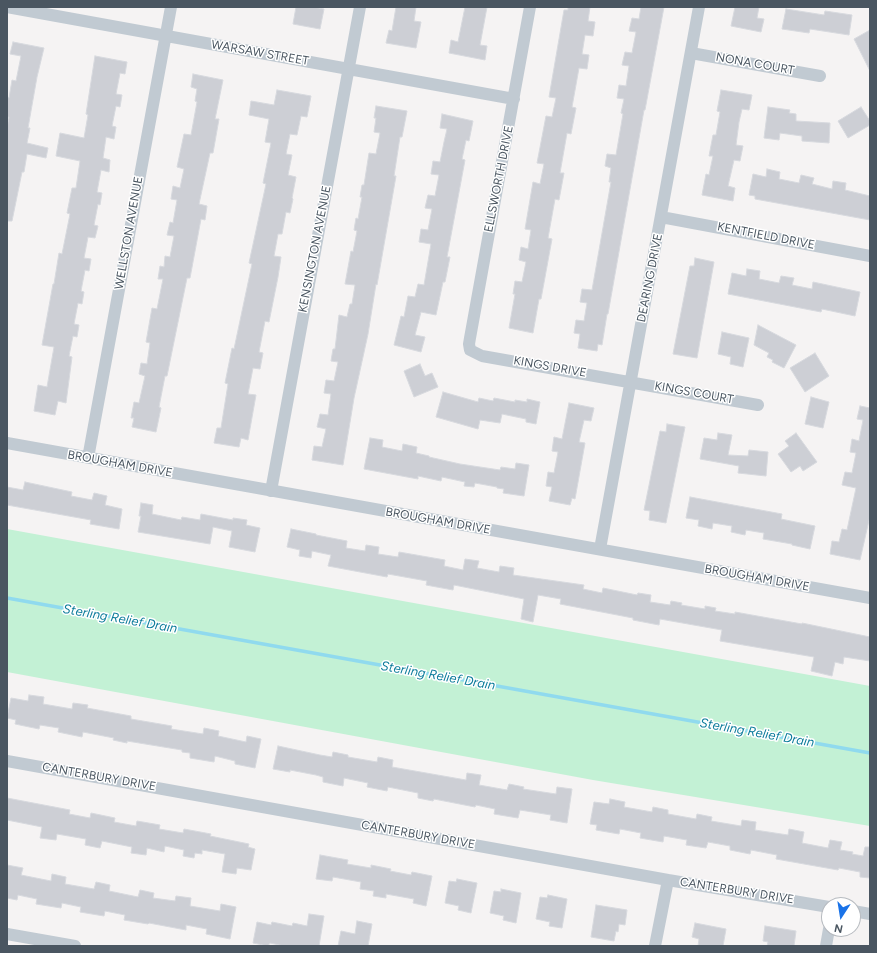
<!DOCTYPE html>
<style>
body{margin:0}
#map{position:relative;width:877px;height:953px;overflow:hidden;background:#f5f3f3;font-family:Figtree,sans-serif}
canvas{display:block}
.frame{position:absolute;inset:0;border:8px solid #4a5661;pointer-events:none}
.north{position:absolute;left:821px;top:897px;width:40px;height:40px;box-sizing:border-box;background:#fff;border:1px solid #b7bbc0;border-radius:50%;rotate:192deg;font-size:11px;font-weight:700;line-height:16px;text-align:center;color:#4a5661}
.north::after{content:'';display:block;margin:auto;width:14px;height:18px;background:#1a73e8;clip-path:polygon(50% 0,100% 100%,50% 72%,0 100%)}
</style>
<div id="map">
<canvas width="877" height="953"></canvas>
<div class="frame"></div>
<div class="north">N</div>
</div>
<script>
const ctx = document.querySelector('canvas').getContext('2d');
ctx.lineJoin = 'round';
function fill(path, color) { ctx.fillStyle = color; ctx.fill(path, 'evenodd'); }
const toPath = rows => new Path2D(rows.map(r => 'M' + r).join(''));
function trace(path, color, width, dash) { ctx.strokeStyle = color; ctx.lineWidth = width; ctx.lineCap = dash ? 'butt' : 'round'; ctx.setLineDash(dash || []); ctx.stroke(path); }
function drawText(font, color, halo, rows, align = 'center') {
  ctx.font = font + ' Figtree,sans-serif'; ctx.lineWidth = 3; ctx.setLineDash([]); ctx.textBaseline = 'middle'; ctx.strokeStyle = halo; ctx.fillStyle = color; for (const [text, x, y, turn = 0] of rows) {
    ctx.save(); ctx.translate(x, y); ctx.rotate((+turn || 0) * Math.PI / 180); ctx.textAlign = isNaN(turn) ? turn : align; if (halo) ctx.strokeText(text, 0, 0); ctx.fillText(text, 0, 0); ctx.restore();
  }
}
const green = toPath([
 [7,529,870,686,870,826,593,780,7,672]
]);
const stream = toPath([
 [7,598,870,753]
]);
const building = toPath([
 [296,7,313,7,324,9,320,29,293,24,296,7],
 [396,7,416,7,414,21,421,22,416,48,386,43,389,30,392,31,396,7],
 [465,7,487,7,480,45,487,46,485,60,449,53,451,40,458,42,465,7],
 [568,7,590,7,588,21,595,22,593,36,585,35,582,54,589,55,587,69,579,68,572,107,576,108,571,134,567,133,560,173,564,173,559,200,555,199,548,238,552,239,541,299,539,299,533,333,509,328,515,294,513,294,515,281,522,282,526,262,519,260,521,247,528,249,531,230,525,229,533,182,540,184,544,164,537,163,546,116,552,117,556,98,549,97,564,10,568,10,568,7],
 [641,7,664,7,645,110,644,110,608,314,607,314,602,345,598,344,597,351,578,348,580,334,574,333,576,320,584,321,587,303,580,302,582,289,592,290,611,182,609,182,611,168,605,166,607,154,616,155,623,114,621,113,624,99,617,98,619,85,626,86,629,66,622,65,625,52,632,53,636,32,629,31,632,18,639,19,641,7],
 [735,7,759,7,757,18,764,19,761,32,731,26,735,7],
 [786,9,824,15,825,11,852,15,849,35,810,29,809,33,782,29,786,9],
 [870,30,870,71,854,39,870,30],
 [13,42,44,48,37,77,28,128,30,128,27,143,48,148,46,158,27,154,24,172,22,172,12,221,7,221,7,128,9,117,7,117,7,97,9,98,12,80,16,81,21,56,10,54,13,42],
 [95,56,127,62,125,74,120,73,116,94,122,95,120,107,116,106,112,126,116,127,114,139,106,137,103,158,110,160,109,172,101,170,97,192,102,193,100,205,98,204,94,225,98,226,95,238,88,237,84,258,91,259,89,271,85,270,81,291,84,292,82,304,78,303,74,324,79,325,77,337,73,336,69,356,72,357,66,403,58,401,55,415,34,411,38,385,47,387,54,347,42,345,53,284,54,284,59,253,62,254,70,214,67,213,72,188,76,188,80,161,56,156,60,133,84,138,88,115,86,114,95,56],
 [193,74,223,80,215,119,219,119,213,153,210,153,199,204,207,206,205,220,201,219,190,278,187,278,167,376,165,376,159,407,161,408,156,432,132,427,134,418,131,418,134,402,139,403,145,376,139,374,141,363,147,364,150,343,146,342,152,308,157,309,163,279,158,279,160,266,164,267,165,256,170,257,174,236,167,235,170,222,173,223,177,200,171,199,173,186,180,188,184,169,177,167,184,134,191,135,197,102,195,101,197,89,191,87,193,74],
 [277,90,311,96,307,117,301,116,297,135,290,134,286,154,292,155,288,175,296,177,292,198,293,199,290,213,286,212,282,234,278,234,274,256,281,257,278,277,269,322,265,321,259,352,263,353,260,369,253,368,248,394,256,395,248,440,241,438,239,447,214,443,217,428,221,428,228,384,225,383,232,348,234,349,252,264,249,263,266,184,263,183,271,143,265,142,269,119,249,115,251,101,274,105,277,90],
 [721,90,752,95,749,110,742,109,739,122,736,145,743,146,740,161,734,160,728,186,735,188,733,201,702,195,706,174,709,175,713,156,709,156,713,135,716,135,720,112,717,111,721,90],
 [376,106,407,111,402,137,400,137,394,176,396,176,377,285,376,284,368,334,354,398,343,465,312,460,314,446,322,447,326,429,317,427,320,414,328,415,331,394,324,393,326,380,334,381,338,362,331,361,333,349,335,349,339,315,347,317,350,304,352,304,355,285,345,284,351,251,353,252,357,231,354,230,356,218,358,219,362,197,360,197,362,185,364,185,369,153,376,154,380,133,374,132,376,118,374,118,376,106],
 [768,107,790,110,789,113,796,114,796,121,830,123,829,143,802,141,802,136,780,133,779,140,764,138,768,107],
 [861,107,870,121,870,125,848,138,838,121,861,107],
 [442,114,473,121,469,141,466,140,462,159,465,160,447,257,450,257,445,282,443,282,436,315,421,312,415,335,425,337,421,352,394,345,401,316,404,317,408,296,415,297,418,284,424,285,431,244,419,242,421,229,428,230,432,209,425,208,428,195,435,196,439,175,431,174,433,161,440,162,444,142,447,129,440,128,442,114],
 [767,169,780,172,779,179,799,183,801,175,814,178,812,184,832,189,833,181,846,183,845,190,870,196,870,220,755,199,755,196,749,195,753,174,766,177,767,169],
 [695,258,714,262,697,358,673,354,690,266,694,266,695,258],
 [747,269,760,271,759,279,779,283,781,276,794,278,792,285,812,289,813,282,860,292,855,316,822,309,821,312,728,294,732,273,746,276,747,269],
 [758,325,796,345,784,368,772,362,773,360,767,357,769,353,754,345,758,325],
 [722,332,749,338,743,367,730,364,731,357,718,354,722,332],
 [815,353,829,376,805,392,790,368,815,353],
 [420,364,425,376,432,373,438,387,414,397,404,371,420,364],
 [443,392,478,402,479,398,493,401,494,398,515,402,515,400,527,402,527,399,540,402,536,424,526,422,526,419,502,414,500,423,480,420,478,429,436,417,443,392],
 [811,397,829,402,823,428,805,424,811,397],
 [569,403,594,408,591,421,584,420,579,442,585,443,575,499,572,498,570,505,549,501,552,487,546,486,548,472,554,473,558,452,552,451,554,437,562,439,569,403],
 [860,406,870,408,870,516,860,560,830,554,832,541,839,542,842,529,847,530,856,488,842,485,845,472,852,473,856,453,850,452,852,439,859,441,863,420,857,419,860,406],
 [667,424,685,427,666,523,649,520,650,511,644,510,660,431,666,432,667,424],
 [718,433,732,435,728,455,748,456,749,450,768,452,766,476,738,473,739,466,700,459,704,438,717,440,718,433],
 [796,433,817,462,803,471,800,466,791,472,778,454,789,446,785,441,796,433],
 [370,438,383,440,382,447,402,451,403,444,417,447,416,453,429,456,429,457,460,464,500,470,501,467,515,469,516,463,529,465,524,496,503,493,504,489,497,488,497,487,475,483,474,487,464,486,465,482,442,477,441,481,418,476,418,479,364,469,370,438],
 [25,482,72,492,71,496,92,500,94,493,107,496,105,505,122,509,119,529,90,524,91,520,7,505,7,487,23,490,25,482],
 [690,497,782,514,781,519,815,526,810,549,792,545,792,544,763,539,764,533,746,530,745,535,731,532,732,526,713,523,712,529,698,526,699,520,686,518,690,497],
 [141,503,153,505,152,514,181,520,182,517,200,520,201,514,233,520,233,518,247,520,246,525,260,528,255,552,229,547,232,531,213,527,210,544,138,532,141,516,139,516,141,503],
 [291,529,316,534,316,535,347,541,346,548,365,551,366,545,379,547,378,554,398,557,399,552,445,560,444,566,463,570,465,559,479,561,477,568,499,572,500,566,514,568,513,575,584,585,583,589,602,593,603,588,637,595,638,593,651,595,650,602,670,605,671,601,682,603,681,605,705,609,705,606,716,608,715,611,735,614,735,612,802,624,802,623,870,637,870,661,844,657,843,664,835,662,832,676,811,671,814,657,720,641,722,630,660,619,659,625,633,620,633,618,560,604,561,599,538,595,533,622,521,619,524,599,454,585,453,590,426,585,427,581,388,574,387,577,328,566,331,555,312,551,311,558,299,556,300,550,287,547,291,529],
 [29,695,44,697,43,704,72,709,73,703,88,705,87,708,131,716,131,719,172,726,171,729,203,734,204,728,219,731,218,736,246,742,247,736,261,739,255,768,235,764,235,761,215,756,214,762,190,758,190,753,182,752,182,750,127,741,127,743,113,740,114,738,83,732,82,737,58,732,59,728,40,725,39,729,15,724,16,720,7,718,11,698,28,701,29,695],
 [278,746,320,755,332,757,333,752,348,755,348,757,377,762,378,757,393,760,392,767,466,780,467,773,481,775,479,785,507,790,509,784,524,787,523,789,556,794,557,787,572,789,567,823,550,820,551,815,520,810,518,818,494,814,495,809,476,805,475,807,434,799,433,801,418,798,418,793,388,787,387,791,367,787,368,783,344,778,343,786,323,782,323,777,316,775,290,770,290,772,273,769,278,746],
 [7,798,70,810,69,814,90,818,91,813,115,818,114,822,136,826,137,821,160,825,159,829,183,833,184,829,211,834,210,836,249,844,248,847,255,849,251,870,237,868,236,874,222,872,225,854,202,850,202,854,195,853,194,858,183,856,184,850,165,846,164,852,147,848,146,855,131,853,132,847,102,841,100,848,85,845,86,839,57,834,56,840,40,838,42,827,7,820,7,798],
 [610,799,625,802,624,807,652,812,653,807,668,810,668,814,696,819,697,814,712,817,711,821,741,826,742,820,756,822,755,830,788,835,789,829,804,832,802,843,828,848,830,840,842,842,840,850,853,852,852,854,863,856,865,847,870,847,870,878,860,877,860,872,839,868,838,870,776,859,777,855,751,850,750,854,730,850,730,846,708,842,706,848,686,845,687,840,664,836,663,842,640,838,641,833,620,829,619,834,596,830,597,825,590,824,594,802,609,804,610,799],
 [320,855,348,860,347,864,371,868,371,865,391,869,390,871,411,875,412,872,432,876,426,906,413,903,414,899,386,894,386,898,373,896,374,891,360,889,361,882,333,877,332,881,316,879,320,855],
 [7,865,23,868,21,875,51,881,52,874,66,877,65,884,94,889,96,882,110,885,109,891,138,897,140,890,154,893,153,898,175,901,176,896,191,898,190,906,220,911,221,904,236,907,230,939,206,934,207,929,186,925,186,930,149,923,148,924,124,920,125,915,105,911,104,916,80,912,81,907,62,903,61,908,36,904,37,899,18,895,17,900,7,898,7,865],
 [457,879,477,883,471,913,458,910,459,906,445,903,449,881,456,882,457,879],
 [501,889,521,893,516,923,503,920,504,916,490,913,494,891,501,892,501,889],
 [548,895,567,899,562,928,549,926,550,922,536,919,540,897,547,898,548,895],
 [596,905,627,910,625,925,619,924,618,932,616,931,614,941,591,937,596,905],
 [309,914,324,916,319,946,284,946,270,943,268,946,253,943,257,922,271,925,272,922,292,926,293,923,307,926,309,914],
 [357,921,372,924,368,946,338,946,341,931,355,934,357,921],
 [695,923,726,929,723,946,698,946,699,939,692,937,695,923],
 [765,926,796,931,794,946,767,946,768,942,763,941,765,926]
]);
const minor = toPath([
 [7,7,514,99],
 [530,7,470,338,469,344,470,350,482,356,758,405],
 [691,53,820,76],
 [661,217,870,256],
 [7,443,870,598],
 [88,458,171,7],
 [271,491,360,7],
 [600,549,699,7],
 [7,761,668,880,829,907],
 [853,911,870,914],
 [7,934,75,946],
 [655,946,668,880],
 [826,946,829,929]
]);
const streetNames = [
 ["WARSAW STREET",260,53,10],
 ["NONA COURT",755,64,10],
 ["ELLSWORTH DRIVE",499,179,-79],
 ["WELLSTON AVENUE",129,233,-80],
 ["KENTFIELD DRIVE",766,236,11],
 ["KENSINGTON AVENUE",315,249,-79],
 ["DEARING DRIVE",650,278,-79],
 ["KINGS DRIVE",550,367,10],
 ["KINGS COURT",694,393,10],
 ["BROUGHAM DRIVE",120,464,10],
 ["BROUGHAM DRIVE",438,521,10],
 ["BROUGHAM DRIVE",757,578,10],
 ["CANTERBURY DRIVE",99,777,10],
 ["CANTERBURY DRIVE",418,835,10],
 ["CANTERBURY DRIVE",737,891,9]
];
const waterNames = [
 ["Sterling Relief Drain",120,619,10],
 ["Sterling Relief Drain",438,676,10],
 ["Sterling Relief Drain",757,733,10]
];
fill(green, '#c3f1d5');
trace(stream, '#90daee', 3.5);
fill(building, '#cdcfd5');
trace(building, '#d7d9de', 1);
trace(minor, '#c1cad2', 12);
drawText('12px', '#4a5661', '#fff', streetNames);
drawText('italic 13px', '#0c7c9b', '#fff', waterNames);
</script>
